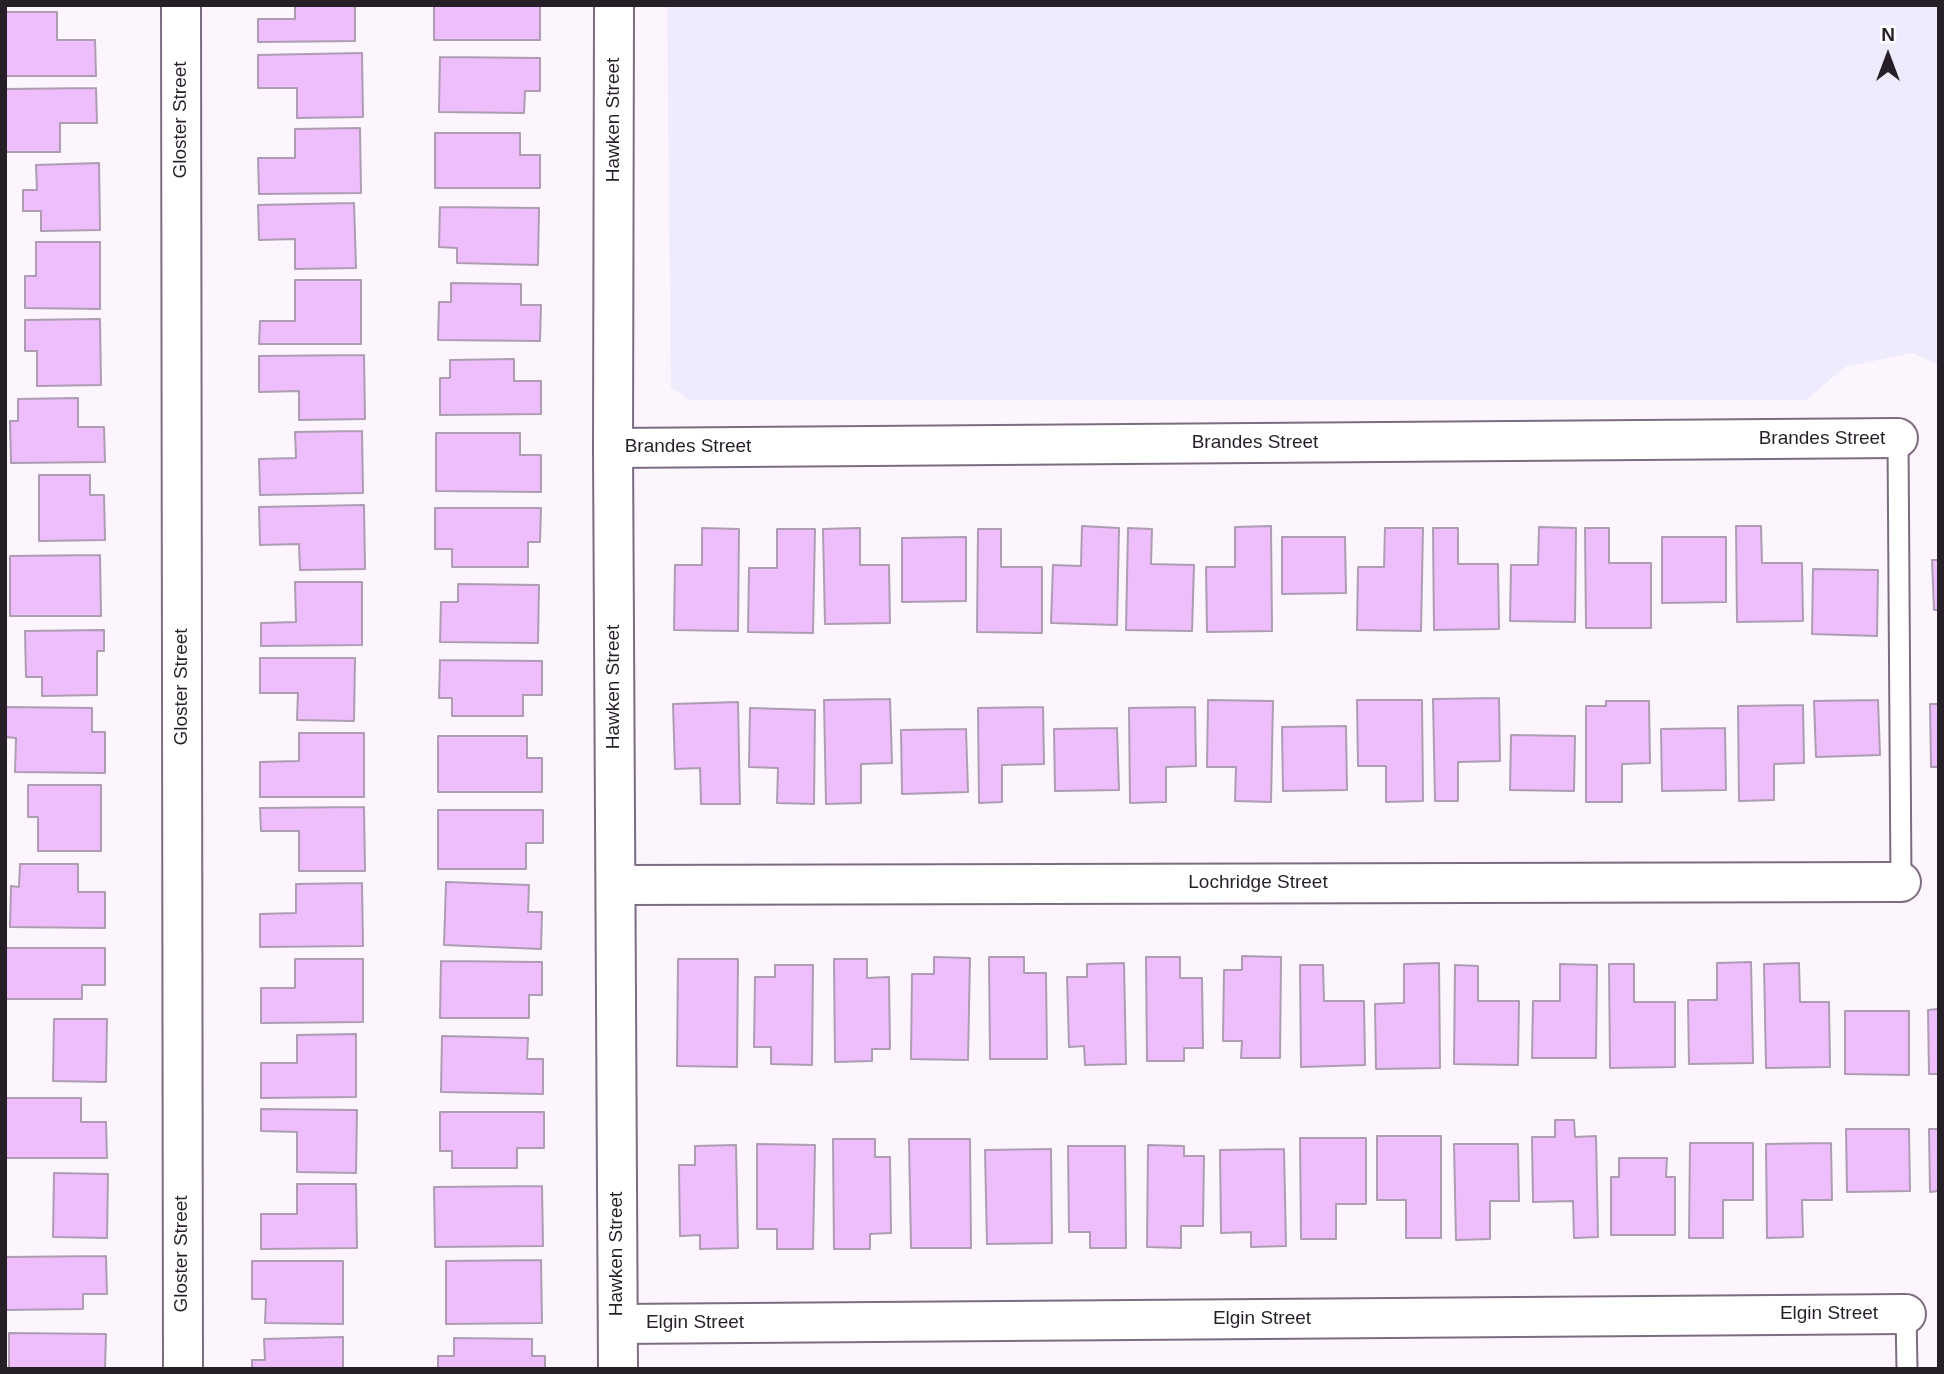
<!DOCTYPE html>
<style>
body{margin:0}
#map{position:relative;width:1944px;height:1374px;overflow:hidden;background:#fcf5fe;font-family:Helvetica,sans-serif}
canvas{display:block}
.frame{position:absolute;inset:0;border:7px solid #261f28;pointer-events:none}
.north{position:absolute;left:1853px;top:21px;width:70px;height:70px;-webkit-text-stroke:5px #fff;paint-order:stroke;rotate:0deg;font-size:19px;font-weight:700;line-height:28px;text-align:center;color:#261f28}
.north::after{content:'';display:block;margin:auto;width:24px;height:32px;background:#261f28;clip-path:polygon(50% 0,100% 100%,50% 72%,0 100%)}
</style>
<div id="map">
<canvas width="1944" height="1374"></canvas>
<div class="frame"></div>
<div class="north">N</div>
</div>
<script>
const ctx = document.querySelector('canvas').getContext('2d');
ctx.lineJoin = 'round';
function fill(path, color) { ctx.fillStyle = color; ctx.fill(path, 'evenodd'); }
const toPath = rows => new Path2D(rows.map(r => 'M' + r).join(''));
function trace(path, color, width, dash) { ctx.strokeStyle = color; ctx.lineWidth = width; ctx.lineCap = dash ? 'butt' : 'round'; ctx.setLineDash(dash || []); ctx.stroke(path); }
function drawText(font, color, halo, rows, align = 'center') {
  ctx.font = font + ' Helvetica,sans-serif'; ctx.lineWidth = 7; ctx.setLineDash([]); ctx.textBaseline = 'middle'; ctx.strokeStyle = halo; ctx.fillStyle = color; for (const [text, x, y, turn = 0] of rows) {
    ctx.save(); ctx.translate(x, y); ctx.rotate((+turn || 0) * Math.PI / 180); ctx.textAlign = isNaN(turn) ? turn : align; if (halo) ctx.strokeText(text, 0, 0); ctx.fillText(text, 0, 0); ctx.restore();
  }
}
const commercial = toPath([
 [667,5,1939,5,1939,365,1912,353,1845,367,1806,400,689,400,671,387]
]);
const building = toPath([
 [295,5,355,5,355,41,258,42,258,19,295,19,295,5],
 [434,5,540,5,540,40,434,40,434,5],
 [5,12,57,12,57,40,95,40,96,76,5,76,5,12],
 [362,53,363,117,297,118,297,88,258,88,258,55,362,53],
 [440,57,540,58,540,91,525,91,524,113,439,112,440,57],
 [96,88,97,123,60,123,60,152,5,152,5,89,96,88],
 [360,128,361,193,259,194,258,158,295,158,295,129,360,128],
 [435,133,520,133,520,155,540,155,540,188,435,188,435,133],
 [99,163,100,230,41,231,41,211,23,211,23,190,37,190,36,165,99,163],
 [354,203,356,268,295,269,295,239,259,240,258,205,354,203],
 [440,207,539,208,538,265,457,263,457,248,439,247,440,207],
 [36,242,100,242,100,309,25,308,25,276,36,276,36,242],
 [295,280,361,280,361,344,259,344,260,321,295,321,295,280],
 [451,283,521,284,521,305,541,305,540,341,438,340,439,302,451,302,451,283],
 [100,319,101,385,37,386,37,351,25,351,25,320,100,319],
 [364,355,365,419,299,420,299,391,259,392,259,356,364,355],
 [514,359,514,381,541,381,541,414,440,415,440,378,450,378,450,360,514,359],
 [78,398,78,427,104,427,105,462,11,463,10,421,18,421,18,399,78,398],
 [362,431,363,493,260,495,259,459,296,458,295,432,362,431],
 [436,433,520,433,520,455,541,455,541,492,436,491,436,433],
 [39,475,90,475,90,495,104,495,105,540,39,541,39,475],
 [364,505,365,569,300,570,299,544,260,545,259,507,364,505],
 [435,508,541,508,540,542,528,542,528,567,452,567,452,549,435,549,435,508],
 [1082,526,1119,528,1117,625,1051,623,1053,565,1081,566,1082,526],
 [1271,526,1272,631,1207,632,1206,567,1235,567,1235,527,1271,526],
 [1736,526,1761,526,1762,563,1802,563,1803,621,1737,622,1736,526],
 [1539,527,1576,528,1575,622,1510,621,1511,565,1538,565,1539,527],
 [702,528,739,529,738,631,674,630,675,565,702,565,702,528],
 [860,528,860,565,889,565,890,623,825,624,823,529,860,528],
 [1128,528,1152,529,1151,564,1194,565,1192,631,1126,630,1128,528],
 [1385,528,1423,528,1421,631,1357,630,1358,567,1384,567,1385,528],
 [1433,528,1458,528,1458,564,1498,564,1499,629,1434,630,1433,528],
 [1585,528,1609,528,1609,563,1651,563,1651,628,1586,628,1585,528],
 [777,529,815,529,813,633,748,632,749,568,777,568,777,529],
 [978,529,1001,529,1001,567,1042,567,1042,633,977,632,978,529],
 [966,537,966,601,902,602,902,538,966,537],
 [1282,537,1345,537,1346,593,1282,594,1282,537],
 [1662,537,1726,537,1726,602,1662,603,1662,537],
 [100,555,101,616,10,616,10,556,100,555],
 [1932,560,1939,560,1939,610,1934,610,1932,560],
 [1813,569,1878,570,1877,636,1812,634,1813,569],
 [295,582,362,582,362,645,261,646,261,623,296,622,295,582],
 [458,584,539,585,538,643,440,642,441,602,458,602,458,584],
 [104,630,104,651,97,651,97,695,42,696,42,677,26,677,25,631,104,630],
 [260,658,355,658,354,721,297,720,298,693,260,693,260,658],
 [440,660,542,661,542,695,523,695,523,716,452,716,452,698,439,698,440,660],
 [1499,698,1500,761,1458,762,1458,801,1435,801,1433,699,1499,698],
 [890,699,892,763,861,764,861,803,826,804,824,700,890,699],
 [1208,700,1273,701,1271,802,1235,801,1236,767,1207,767,1208,700],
 [1357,700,1422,700,1423,801,1386,802,1386,766,1358,766,1357,700],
 [1878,700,1880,755,1816,757,1814,701,1878,700],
 [1606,701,1649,701,1650,763,1622,764,1622,802,1586,802,1586,706,1606,706,1606,701],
 [738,702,740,804,701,804,700,768,675,769,673,704,738,702],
 [1930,704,1939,704,1939,767,1931,767,1930,704],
 [1803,705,1804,763,1774,764,1774,800,1739,801,1738,706,1803,705],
 [5,707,92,708,92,732,105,732,105,773,15,772,16,738,5,737,5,707],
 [1043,707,1044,764,1002,765,1002,802,979,803,978,708,1043,707],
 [1195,707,1196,766,1166,767,1166,802,1130,803,1129,708,1195,707],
 [750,708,815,710,814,804,777,803,778,768,749,767,750,708],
 [1346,726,1347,790,1283,791,1282,727,1346,726],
 [1117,728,1119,790,1055,791,1054,729,1117,728],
 [1725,728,1726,790,1662,791,1661,729,1725,728],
 [966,729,968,792,902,794,901,730,966,729],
 [299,733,364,733,364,797,260,797,260,762,299,761,299,733],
 [1511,735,1575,736,1574,791,1510,790,1511,735],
 [438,736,527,736,527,758,542,758,542,792,438,792,438,736],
 [28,785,101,785,101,851,38,851,38,817,28,817,28,785],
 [364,807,365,871,299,871,299,831,261,831,260,808,364,807],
 [438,810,543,810,543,843,526,843,526,869,438,869,438,810],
 [20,864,78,864,78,892,105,892,105,928,10,927,11,886,19,887,20,864],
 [446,882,529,885,528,912,542,912,541,949,444,945,446,882],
 [362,883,363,946,260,947,260,914,296,913,296,884,362,883],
 [5,948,105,948,105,985,82,985,82,999,5,999,5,948],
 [1242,956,1281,957,1280,1058,1241,1058,1242,1041,1223,1041,1224,970,1242,970,1242,956],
 [934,957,970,958,968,1060,911,1059,912,974,934,974,934,957],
 [989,957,1024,957,1024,973,1046,973,1047,1059,990,1059,989,957],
 [1146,957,1180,957,1180,978,1202,978,1203,1048,1184,1048,1184,1061,1147,1061,1146,957],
 [295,959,363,959,363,1022,261,1023,261,988,295,988,295,959],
 [678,959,738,959,737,1067,677,1066,678,959],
 [834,959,867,959,867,978,889,977,890,1049,872,1049,872,1061,835,1062,834,959],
 [441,961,542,962,542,995,529,995,529,1018,440,1018,441,961],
 [1751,962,1753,1063,1689,1064,1688,1000,1717,1000,1717,963,1751,962],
 [1124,963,1126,1064,1085,1065,1084,1046,1069,1047,1067,977,1087,977,1087,964,1124,963],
 [1439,963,1440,1068,1376,1069,1375,1004,1404,1003,1404,964,1439,963],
 [1799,963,1800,1002,1829,1002,1830,1067,1766,1068,1764,964,1799,963],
 [1560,964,1597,965,1596,1058,1532,1058,1533,1001,1560,1001,1560,964],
 [1609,964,1634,964,1634,1002,1675,1002,1675,1067,1610,1068,1609,964],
 [775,965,813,965,812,1065,771,1064,771,1047,754,1047,755,977,775,977,775,965],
 [1300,965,1323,965,1324,1001,1364,1001,1365,1065,1301,1067,1300,965],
 [1455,965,1478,966,1478,1001,1519,1001,1518,1065,1454,1064,1455,965],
 [1939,1009,1939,1074,1929,1074,1928,1010,1939,1009],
 [1845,1011,1909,1011,1909,1075,1845,1074,1845,1011],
 [54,1019,107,1019,106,1082,53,1081,54,1019],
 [356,1034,356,1097,261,1098,261,1063,297,1063,297,1035,356,1034],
 [442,1036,528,1038,527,1059,543,1059,543,1094,441,1092,442,1036],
 [5,1098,81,1098,81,1122,106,1122,107,1158,5,1158,5,1098],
 [261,1109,357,1110,356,1173,297,1172,297,1132,261,1131,261,1109],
 [440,1112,544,1112,544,1148,517,1148,517,1168,452,1168,452,1151,440,1151,440,1112],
 [1555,1120,1574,1120,1575,1137,1596,1136,1598,1237,1574,1238,1573,1201,1533,1202,1532,1137,1555,1137,1555,1120],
 [1846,1129,1909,1129,1910,1191,1847,1192,1846,1129],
 [1929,1129,1939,1129,1939,1191,1930,1192,1929,1129],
 [1377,1136,1441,1136,1441,1238,1406,1238,1406,1200,1377,1200,1377,1136],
 [1300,1138,1366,1138,1366,1204,1336,1204,1336,1239,1301,1239,1300,1138],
 [833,1139,875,1139,875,1157,890,1157,891,1233,870,1234,870,1249,834,1249,833,1139],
 [909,1139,970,1139,971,1248,911,1248,909,1139],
 [1690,1143,1753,1143,1753,1200,1723,1200,1723,1238,1689,1238,1690,1143],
 [1831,1143,1832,1200,1802,1200,1803,1237,1767,1238,1766,1144,1831,1143],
 [757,1144,815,1145,813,1249,777,1249,777,1229,757,1229,757,1144],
 [1454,1144,1518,1144,1519,1201,1490,1201,1490,1239,1456,1240,1454,1144],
 [736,1145,738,1248,700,1249,700,1235,680,1236,679,1165,695,1165,695,1146,736,1145],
 [1148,1145,1184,1146,1184,1156,1204,1156,1203,1226,1181,1226,1181,1248,1147,1247,1148,1145],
 [1068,1146,1125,1146,1126,1248,1090,1248,1090,1232,1069,1232,1068,1146],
 [1051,1149,1052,1243,987,1244,985,1150,1051,1149],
 [1284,1149,1286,1246,1251,1247,1251,1232,1221,1233,1220,1150,1284,1149],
 [1619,1158,1667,1158,1666,1177,1675,1177,1675,1235,1611,1235,1611,1177,1619,1177,1619,1158],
 [54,1173,108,1174,107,1238,53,1237,54,1173],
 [297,1184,356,1184,357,1248,261,1249,261,1214,297,1214,297,1184],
 [542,1186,543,1246,435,1247,434,1187,542,1186],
 [106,1256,107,1294,83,1294,83,1309,5,1310,5,1257,106,1256],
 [541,1260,542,1323,446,1324,446,1261,541,1260],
 [252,1261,343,1261,343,1324,265,1323,266,1299,252,1299,252,1261],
 [9,1333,106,1334,105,1369,9,1369,9,1333],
 [343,1337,343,1369,252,1369,252,1360,265,1360,264,1339,343,1337],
 [454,1338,532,1339,532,1356,545,1356,545,1369,438,1369,438,1356,454,1356,454,1338]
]);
const service = toPath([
 [1898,438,1901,882],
 [1906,1314,1907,1369]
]);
const minor = toPath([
 [181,5,183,1369],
 [613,448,1898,438],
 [616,885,1901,882],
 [618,1324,1906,1314]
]);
const tertiary = toPath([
 [614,5,613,448,618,1369]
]);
const streetNames = [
 ["Gloster Street",181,120,-90],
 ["Hawken Street",614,120,-90],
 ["Brandes Street",1822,439],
 ["Brandes Street",1255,443],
 ["Brandes Street",688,447],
 ["Gloster Street",182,687,-90],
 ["Hawken Street",614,687,-90],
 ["Lochridge Street",1258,883],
 ["Gloster Street",182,1254,-90],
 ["Hawken Street",617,1254,-90],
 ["Elgin Street",1829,1314],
 ["Elgin Street",1262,1319],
 ["Elgin Street",695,1323]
];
fill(commercial, '#eeebfd');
fill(building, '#eebefc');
trace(building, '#ad9cb2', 2);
trace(service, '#7c6c80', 23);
trace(minor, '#7c6c80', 42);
trace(tertiary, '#7c6c80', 42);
trace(service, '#fff', 19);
trace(minor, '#fff', 38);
trace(tertiary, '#fff', 38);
drawText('19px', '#261f28', '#fff', streetNames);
</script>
